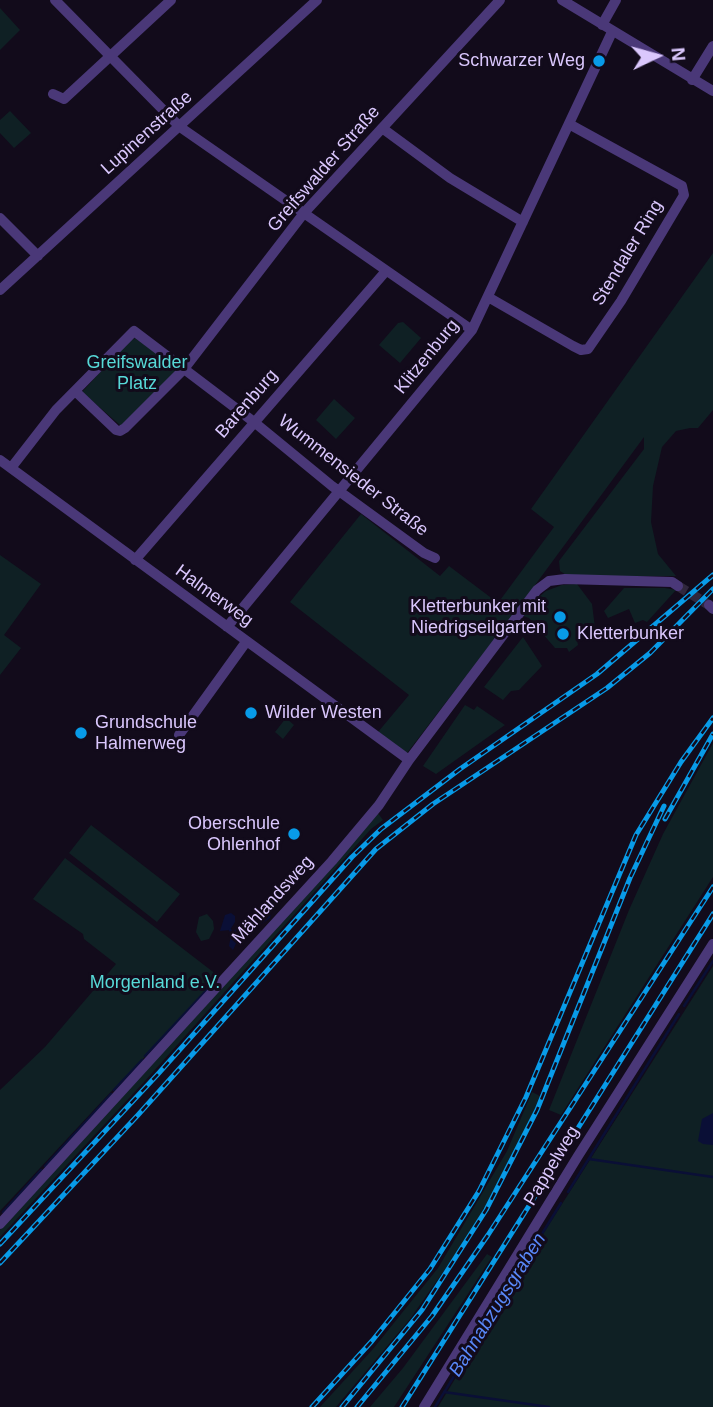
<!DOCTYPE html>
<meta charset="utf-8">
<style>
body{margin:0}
#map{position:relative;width:713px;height:1407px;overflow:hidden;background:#120b1b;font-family:Helvetica,sans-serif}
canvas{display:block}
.north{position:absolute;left:622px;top:21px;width:70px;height:70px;-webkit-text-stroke:5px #120b1b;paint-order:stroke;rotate:85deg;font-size:19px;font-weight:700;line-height:28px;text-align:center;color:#dac7fd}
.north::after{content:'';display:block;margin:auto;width:24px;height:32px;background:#dac7fd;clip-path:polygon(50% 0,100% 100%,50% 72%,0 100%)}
</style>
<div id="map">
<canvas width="713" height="1407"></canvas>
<div class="north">N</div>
</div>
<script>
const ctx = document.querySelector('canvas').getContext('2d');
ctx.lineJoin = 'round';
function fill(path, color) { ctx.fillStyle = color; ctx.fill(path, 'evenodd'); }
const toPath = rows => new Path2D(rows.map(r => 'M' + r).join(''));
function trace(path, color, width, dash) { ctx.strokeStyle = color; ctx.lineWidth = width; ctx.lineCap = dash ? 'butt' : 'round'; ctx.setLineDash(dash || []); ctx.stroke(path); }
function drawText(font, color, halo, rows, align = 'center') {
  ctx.font = font + ' Helvetica,sans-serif'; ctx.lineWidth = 6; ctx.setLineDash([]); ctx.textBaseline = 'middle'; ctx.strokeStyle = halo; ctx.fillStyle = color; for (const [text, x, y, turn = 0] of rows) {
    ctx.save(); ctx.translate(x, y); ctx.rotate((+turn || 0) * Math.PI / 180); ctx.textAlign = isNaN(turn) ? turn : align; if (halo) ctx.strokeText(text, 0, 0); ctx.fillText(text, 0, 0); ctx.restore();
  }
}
const green = toPath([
 [0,8,20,30,0,50],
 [10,111,31,133,14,148,0,133,0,120],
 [713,253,713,410,698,428,690,428,676,431,662,447,653,486,651,522,658,554,676,576,568,576,560,571,559,561,644,449,644,437,513,615,407,753,378,732,409,695,290,602,361,514,440,576,449,566,498,603,554,527,531,509],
 [403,322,421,338,400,363,379,345,398,323],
 [135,338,172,364,175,372,121,426,82,392,129,341],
 [334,399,355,418,336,439,316,420],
 [0,555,41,584,4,635,21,648,0,675],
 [577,584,592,604,595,628,581,629,576,636,578,645,569,652,567,648,555,648,529,618,523,616,533,602,546,591,562,585],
 [624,588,665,588,676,590,647,622,643,620,635,623,629,609,608,618,604,611],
 [523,637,542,666,519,690,511,691,503,700,484,687],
 [465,705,474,710,477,706,505,725,436,774,423,766],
 [286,718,294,725,283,739,275,732],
 [713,743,713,877,561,1115,549,1110,629,910,663,834],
 [377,812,383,820,371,829,144,1082,0,1237,0,1229],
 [91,825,180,894,157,922,69,853],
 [65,858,221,978,105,1098,0,1211,0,1090,45,1047,116,964,84,939,83,934,33,899],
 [207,914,213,921,214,929,209,939,201,941,196,932,199,917],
 [713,966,713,1407,438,1407,543,1234],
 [532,1092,540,1096,525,1131,483,1210,460,1248,410,1319,336,1407,320,1407,373,1349,438,1268,507,1151],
 [487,1254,492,1257,394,1407,370,1407,403,1368]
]);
const water = toPath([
 [256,909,264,909,271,913,270,918,260,925,252,923,249,915],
 [231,913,235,916,235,922,230,930,220,931,225,915],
 [238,925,246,926,247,932,241,933,233,950,229,946,231,935],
 [713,1113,713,1145,703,1144,698,1141,702,1119]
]);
const stream = toPath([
 [246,928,251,920],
 [230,930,233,933],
 [684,1006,713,961],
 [145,1056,215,981],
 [114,1090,142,1060],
 [589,1159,713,1177],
 [45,1166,111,1094],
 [568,1192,679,1014],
 [3,1212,41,1170],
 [444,1392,549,1407],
 [435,1407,561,1203]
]);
const minorTunnel = toPath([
 [678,586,709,605]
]);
const minor = toPath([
 [55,0,180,127,472,330],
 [562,0,713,91],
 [602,25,616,0],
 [692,80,713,46],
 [53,94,64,99,171,0],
 [382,128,450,178,523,222],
 [0,218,38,256],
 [0,290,317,0],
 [488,297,573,346,581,350,588,349,621,301,684,195,682,186,569,124],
 [75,391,116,430,120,431,125,428,184,369,304,213,500,0],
 [0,460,409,760],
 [11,468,56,410,134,331,254,422,332,486,424,553,435,558],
 [135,560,386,271],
 [709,605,713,609],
 [227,627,472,330,612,32],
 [181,743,179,735,246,642],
 [0,1224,332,861,379,805,409,760,537,590,549,581,565,579,672,582,678,586],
 [424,1407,578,1156,713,944]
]);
const rail = toPath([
 [665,819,713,734],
 [0,1244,158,1074,352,857,381,829,460,769,597,674,713,575],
 [0,1263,138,1115,376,849,433,804,607,688,650,653,713,589],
 [312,1407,372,1341,430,1269,479,1191,526,1097,636,835,681,762,713,718],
 [342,1407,422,1310,486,1210,537,1110,630,878,664,806],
 [357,1407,432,1316,488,1235,713,887],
 [402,1407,713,914]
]);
const markers = [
 [599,61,7,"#089be8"],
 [560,617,7,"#089be8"],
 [563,634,7,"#089be8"],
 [251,713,7,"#089be8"],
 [81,733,7,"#089be8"],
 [294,834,7,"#089be8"]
];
const poiNames = [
 ["Schwarzer Weg",585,61],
 ["Kletterbunker mit",546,607],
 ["Niedrigseilgarten",546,628],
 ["Kletterbunker",577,634,"left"],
 ["Wilder Westen",265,713,"left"],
 ["Grundschule",95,723,"left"],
 ["Halmerweg",95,744,"left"],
 ["Oberschule",280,824],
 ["Ohlenhof",280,845]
];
const streetNames = [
 ["Lupinenstraße",147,133,-42],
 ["Greifswalder Straße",324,169,-49],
 ["Stendaler Ring",628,253,-59],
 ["Klitzenburg",427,357,-51],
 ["Barenburg",247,404,-49],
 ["Wummensieder Straße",353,476,38],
 ["Halmerweg",214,596,36],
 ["Mählandsweg",273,900,-48],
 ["Pappelweg",552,1166,-59]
];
const parkNames = [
 ["Greifswalder",137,363],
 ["Platz",137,384],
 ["Morgenland e.V.",155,983]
];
const waterNames = [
 ["Bahnabzugsgraben",498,1305,-58]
];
fill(green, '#0f2024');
fill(water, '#0a0f36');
trace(stream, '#0a0f36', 2.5);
trace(minorTunnel, '#30273d', 10, [10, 5]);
trace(minor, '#4a3878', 10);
trace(rail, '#089be8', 5);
trace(rail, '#120b1b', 2.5, [8]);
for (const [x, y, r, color] of markers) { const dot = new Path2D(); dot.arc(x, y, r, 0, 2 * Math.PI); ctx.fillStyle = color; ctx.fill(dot); trace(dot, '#120b1b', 2.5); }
drawText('18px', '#dac7fd', '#120b1b', poiNames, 'right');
drawText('18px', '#dac7fd', '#120b1b', streetNames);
drawText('18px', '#57d9d8', '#120b1b', parkNames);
drawText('italic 19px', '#5988f9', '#120b1b', waterNames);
</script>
